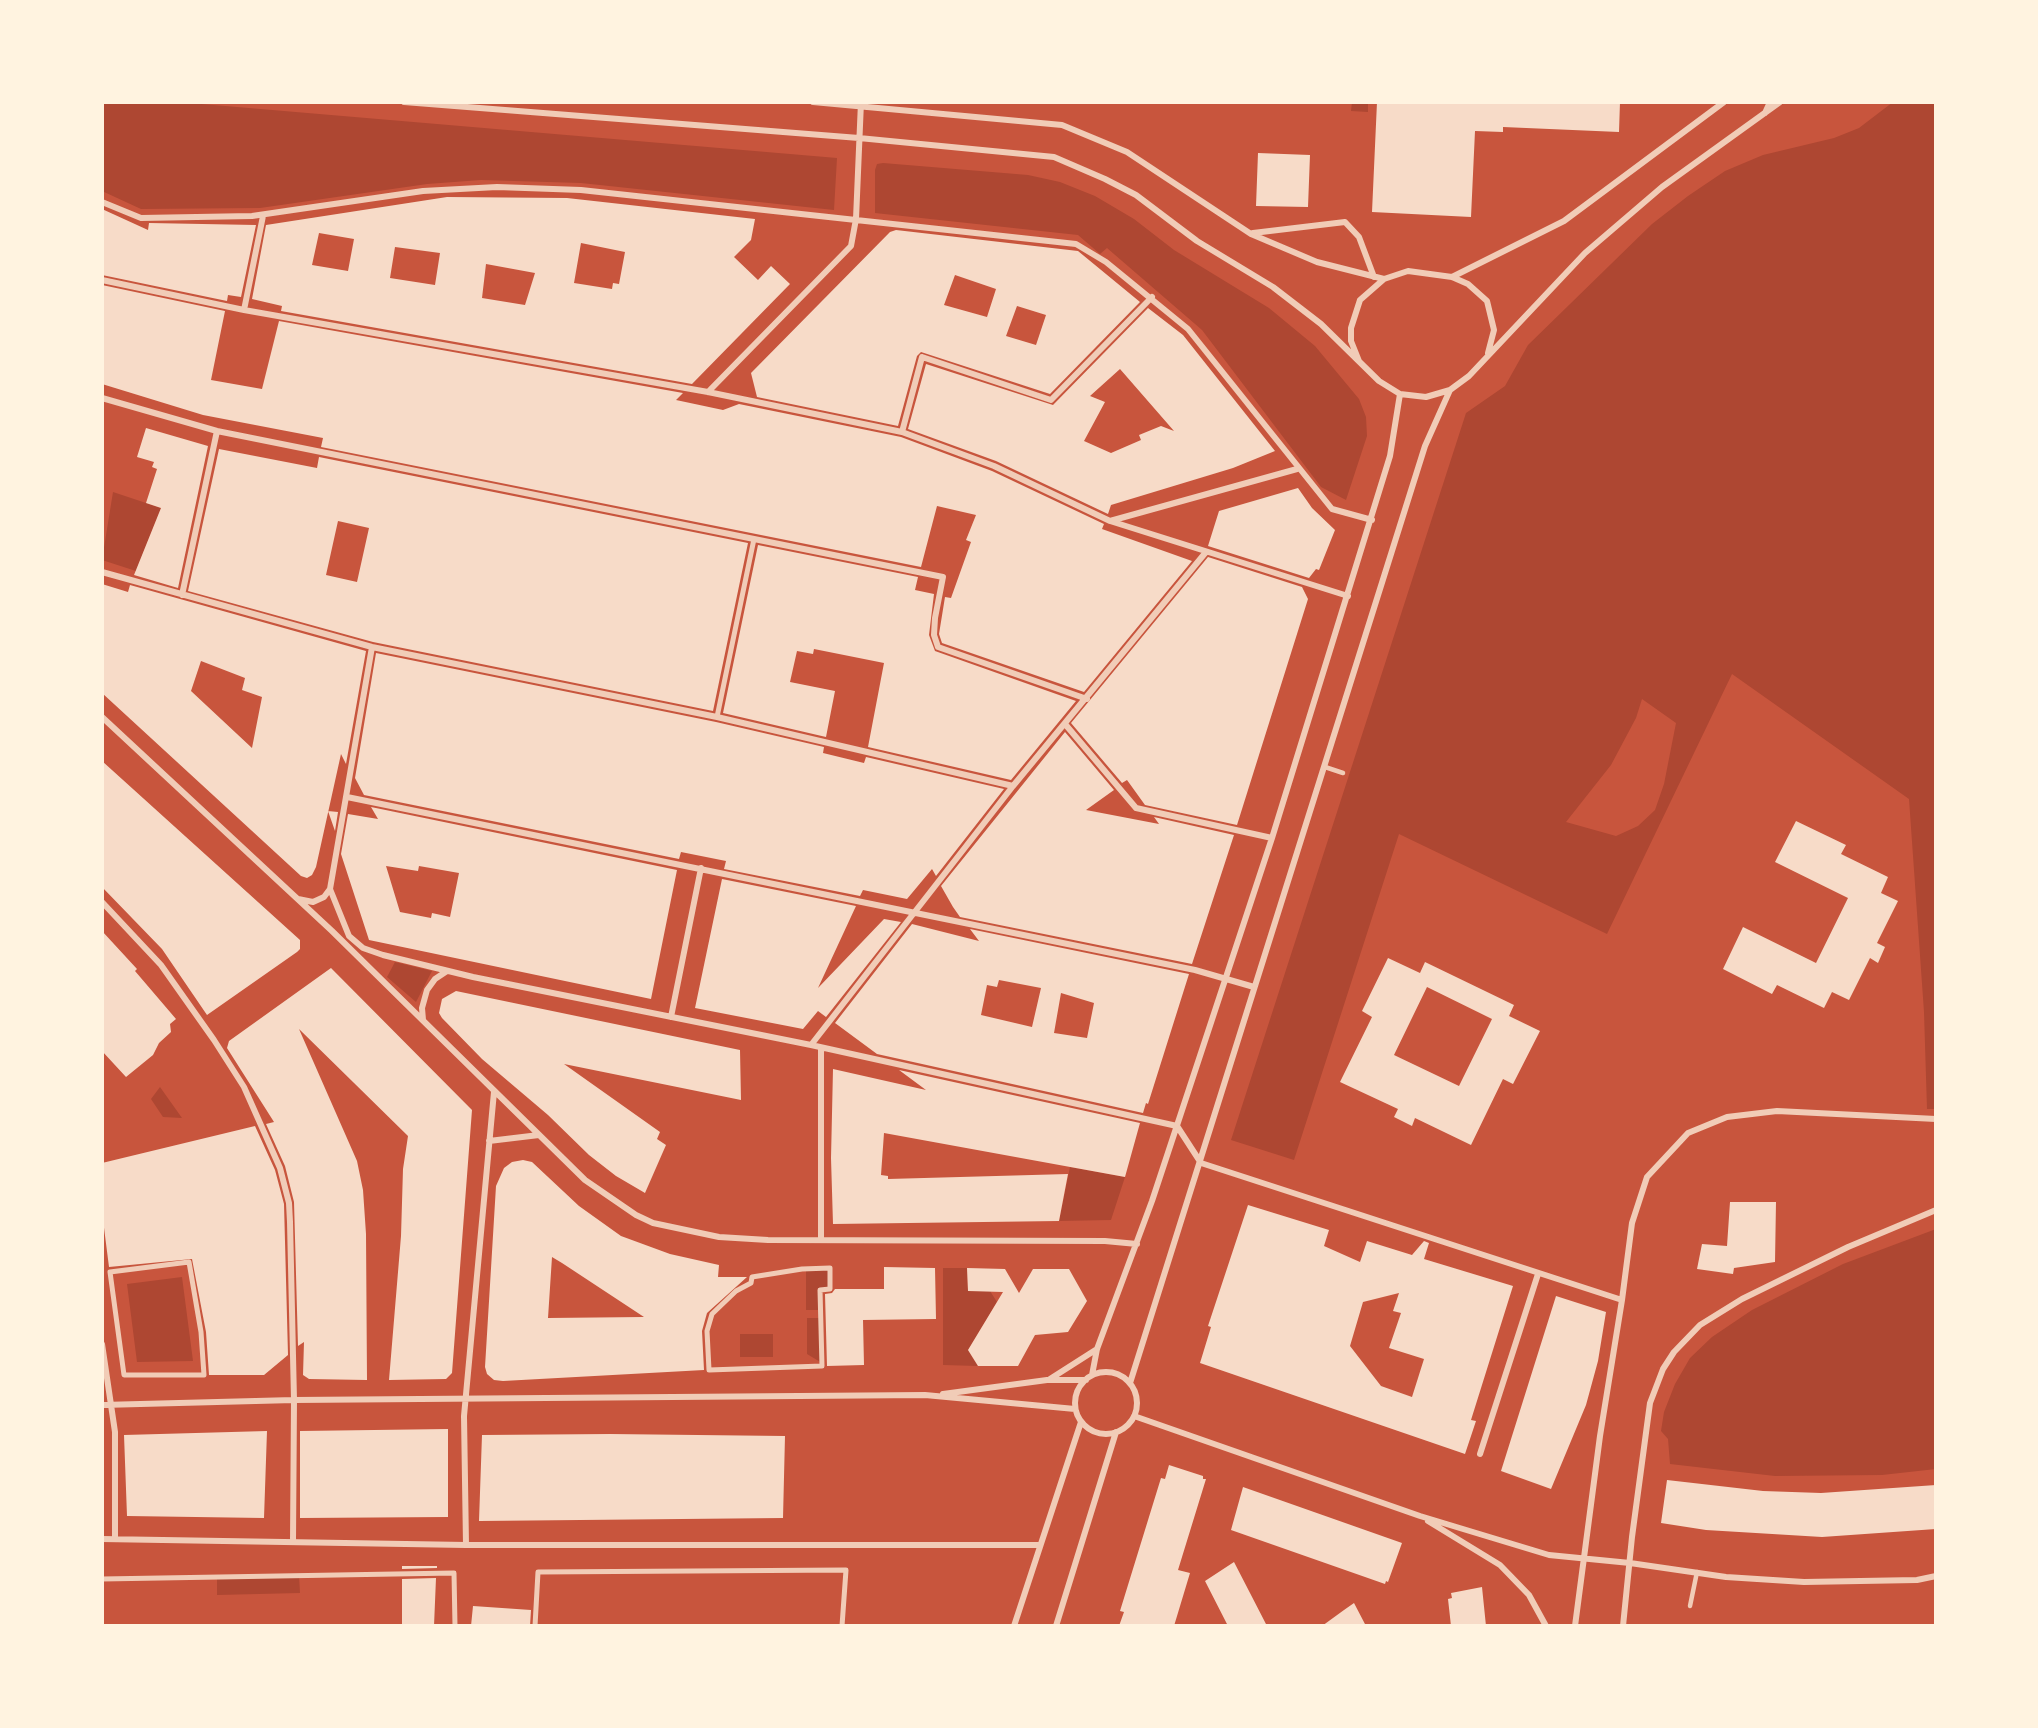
<!DOCTYPE html>
<style>
body{margin:0}
#map{position:relative;width:2038px;height:1728px;overflow:hidden;background:#c8553d;font-family:"Roboto Condensed",sans-serif}
canvas{display:block}
.frame{position:absolute;inset:0;border:104px solid #fff3e0;pointer-events:none}
</style>
<div id="map">
<canvas width="2038" height="1728"></canvas>
<div class="frame"></div>
</div>
<script>
const ctx = document.querySelector('canvas').getContext('2d');
ctx.lineJoin = 'round';
function fill(path, color) { ctx.fillStyle = color; ctx.fill(path, 'evenodd'); }
const toPath = rows => new Path2D(rows.map(r => 'M' + r).join(''));
function trace(path, color, width, dash) { ctx.strokeStyle = color; ctx.lineWidth = width; ctx.lineCap = dash ? 'butt' : 'round'; ctx.setLineDash(dash || []); ctx.stroke(path); }
const green = toPath([
 [102,102,178,102,837,158,834,210,581,183,481,180,427,184,260,208,141,209,102,191],
 [1352,102,1368,102,1368,112,1351,111],
 [1893,102,1936,102,1936,1109,1927,1109,1924,1012,1909,799,1732,674,1607,934,1399,834,1294,1160,1231,1140,1466,413,1505,386,1528,345,1652,224,1688,196,1725,171,1763,155,1834,138,1859,128],
 [1642,699,1676,723,1664,784,1655,810,1638,826,1616,836,1566,822,1611,765,1636,718],
 [883,163,1028,175,1060,182,1095,196,1134,219,1174,250,1269,308,1315,346,1359,399,1366,417,1367,436,1346,500,1321,487,1202,330,1107,248,1100,254,1078,235,875,213,875,170,877,164],
 [113,492,161,508,136,571,102,560],
 [395,962,432,971,416,1002,387,977],
 [160,1087,182,1118,163,1117,151,1099],
 [1070,1167,1125,1177,1111,1220,1059,1221],
 [1936,1229,1936,1469,1882,1475,1775,1476,1670,1464,1668,1439,1661,1431,1664,1412,1675,1384,1690,1358,1712,1337,1752,1310,1843,1264],
 [806,1268,830,1268,830,1289,820,1290,821,1310,806,1310],
 [943,1268,967,1268,968,1291,990,1291,997,1302,968,1350,978,1366,943,1365],
 [182,1277,193,1361,137,1362,127,1284],
 [807,1318,821,1318,822,1363,807,1354],
 [740,1334,773,1334,773,1357,740,1357],
 [299,1575,300,1593,217,1595,217,1578]
]);
const building = toPath([
 [1377,102,1620,102,1619,132,1503,127,1503,132,1475,131,1471,217,1372,212],
 [1258,153,1310,155,1308,207,1256,206],
 [447,197,567,198,755,219,751,240,734,257,758,280,771,266,790,284,692,384,281,311,282,306,252,299,266,225],
 [319,233,354,239,348,271,312,265],
 [581,243,625,252,619,284,613,283,612,289,574,283],
 [395,247,440,253,435,285,390,278],
 [486,264,535,273,525,305,482,298],
 [102,209,148,230,149,223,256,225,241,297,228,295,227,301,102,275],
 [896,230,1078,251,1140,302,1050,394,921,352,917,356,898,426,757,397,751,373,890,232],
 [955,275,996,289,987,317,944,305],
 [1017,306,1046,315,1036,345,1006,336],
 [102,285,225,311,211,380,262,389,279,321,683,393,676,400,723,410,739,404,901,437,992,471,1104,524,1102,529,1192,561,1084,692,942,643,939,634,945,597,951,598,971,542,966,540,976,515,937,506,921,567,321,447,323,438,203,415,102,384],
 [1148,308,1183,335,1275,451,1233,468,1111,505,1108,514,996,461,908,429,926,364,1053,405],
 [1120,369,1174,431,1161,426,1139,435,1141,440,1111,453,1084,441,1105,402,1090,396],
 [146,428,208,446,178,588,134,575,161,508,146,503,157,469,152,467,154,462,137,457],
 [219,449,317,468,319,457,748,543,713,711,373,642,188,591],
 [338,521,369,528,357,582,326,575],
 [1298,488,1312,508,1335,530,1319,570,1316,569,1309,578,1208,546,1219,511],
 [758,545,918,577,915,590,934,594,929,635,935,651,1076,701,1011,780,868,747,884,663,814,649,813,654,797,651,790,682,835,691,826,737,723,713],
 [1208,557,1302,587,1308,599,1237,825,1145,805,1127,780,1122,783,1071,723],
 [102,584,128,592,130,585,366,651,346,764,341,754,316,867,312,875,307,878,301,876,102,693],
 [201,661,245,678,242,690,262,697,252,748,191,691],
 [376,653,716,722,824,747,823,753,864,763,866,757,1004,789,936,876,932,869,907,899,863,890,860,896,724,869,726,861,681,852,679,859,364,795,355,778],
 [1065,732,1114,790,1086,810,1159,824,1154,817,1234,835,1192,964,960,917,953,907,941,886],
 [102,761,300,940,300,949,297,952,207,1015,162,949,102,887],
 [371,807,677,870,651,999,369,940,341,854,348,814,378,819],
 [386,866,418,871,419,866,459,873,450,917,432,913,431,918,400,912],
 [328,811,338,812,335,831],
 [1796,821,1846,845,1841,854,1888,877,1881,893,1898,901,1877,943,1885,947,1878,963,1870,958,1849,1000,1832,992,1824,1008,1777,985,1772,994,1723,969,1743,927,1816,963,1848,898,1775,862],
 [722,879,856,906,818,988,884,919,901,922,826,1017,818,1011,803,1029,695,1008],
 [912,924,979,941,970,929,1189,974,1148,1104,1146,1103,1143,1113,877,1054,835,1023],
 [999,980,1041,988,1032,1027,981,1015,987,985,997,987],
 [1061,993,1094,1003,1087,1038,1054,1033],
 [102,931,137,969,135,971,176,1019,170,1024,171,1032,159,1043,153,1055,126,1077,102,1051],
 [1388,958,1420,973,1425,962,1514,1005,1509,1016,1540,1031,1513,1084,1503,1079,1471,1145,1415,1118,1412,1126,1394,1117,1398,1109,1340,1082,1372,1017,1362,1011],
 [1427,987,1492,1019,1459,1086,1394,1055],
 [331,968,472,1110,452,1373,446,1379,389,1380,401,1236,403,1169,408,1136,299,1029,357,1161,363,1190,366,1234,367,1380,309,1379,303,1375,304,1342,298,1346,294,1202,285,1166,266,1124,274,1122,227,1048,229,1041],
 [456,991,740,1050,741,1100,564,1064,660,1132,657,1139,666,1145,645,1193,616,1176,589,1155,548,1115,482,1059,442,1018,439,1013,442,999],
 [833,1069,926,1090,899,1070,1140,1123,1125,1177,884,1133,881,1175,888,1176,888,1179,1068,1174,1059,1221,833,1224,831,1158],
 [255,1126,275,1170,284,1204,288,1355,264,1375,209,1375,206,1332,192,1259,109,1267,102,1212,102,1163],
 [523,1160,532,1162,579,1206,621,1236,670,1254,719,1265,718,1277,747,1277,707,1313,702,1331,704,1370,503,1381,494,1380,487,1374,485,1367,496,1186,504,1168,512,1162],
 [552,1257,562,1263,644,1317,548,1318],
 [1730,1202,1776,1202,1775,1262,1734,1268,1733,1274,1697,1269,1702,1244,1727,1246],
 [1248,1205,1329,1230,1324,1246,1360,1262,1367,1241,1412,1255,1424,1241,1429,1243,1424,1259,1513,1286,1471,1420,1476,1421,1465,1454,1200,1363,1211,1327,1208,1326],
 [1399,1293,1393,1311,1401,1313,1389,1348,1424,1359,1412,1397,1381,1386,1350,1346,1363,1302],
 [884,1267,935,1268,936,1319,863,1320,864,1365,827,1366,825,1294,832,1293,835,1289,884,1289],
 [967,1268,1005,1269,1019,1293,1033,1269,1069,1269,1087,1301,1068,1332,1035,1335,1018,1366,978,1366,968,1350,1003,1292,968,1291],
 [1556,1296,1606,1312,1598,1361,1586,1405,1551,1489,1501,1471],
 [448,1429,448,1517,300,1518,300,1431],
 [267,1431,264,1518,127,1516,124,1435],
 [610,1434,785,1436,783,1518,479,1521,482,1435],
 [1169,1465,1203,1476,1203,1479,1206,1479,1178,1570,1190,1573,1174,1626,1119,1626,1124,1612,1120,1611,1128,1585,1161,1478,1165,1479],
 [1667,1480,1763,1491,1821,1493,1936,1485,1936,1529,1822,1537,1706,1530,1661,1523],
 [1243,1487,1402,1543,1388,1582,1386,1581,1385,1584,1231,1530],
 [1234,1562,1250,1593,1267,1626,1228,1626,1205,1581],
 [402,1566,437,1566,437,1568,402,1569],
 [436,1578,434,1626,402,1626,402,1579],
 [1482,1587,1486,1626,1451,1626,1448,1599,1452,1598,1451,1593],
 [1354,1603,1366,1626,1322,1626,1344,1610],
 [473,1606,531,1610,530,1626,471,1626]
]);
const service = toPath([
 [1325,767,1343,773],
 [1690,1606,1697,1572]
]);
const pedestrian = toPath([
 [717,717,754,539],
 [189,1262,201,1332,204,1375,124,1375,110,1272,189,1262],
 [830,1268,830,1289,820,1290,822,1366,709,1370,707,1331,712,1314,736,1291,751,1283,752,1277,802,1269,830,1268],
 [102,1579,454,1573,455,1626],
 [535,1626,538,1572,846,1570,842,1626]
]);
const minor = toPath([
 [404,102,859,138,1054,157,1105,179,1136,195,1197,241,1273,287,1321,324,1379,381,1400,394,1426,397,1450,390,1469,376,1585,253,1662,187,1780,102],
 [813,102,1062,125,1127,152,1251,234,1317,262,1384,279],
 [1765,113,1770,102],
 [102,202,141,218,252,216,423,191,497,187,581,190,1076,244,1106,262,1188,329,1332,509,1372,520],
 [1253,233,1345,222,1359,237,1374,277],
 [1452,277,1564,221,1724,102],
 [102,280,244,310,708,392,902,432,994,466,1110,521,1348,596],
 [244,310,263,216],
 [1359,361,1351,341,1351,328,1360,300,1384,279,1408,271,1452,277,1468,284,1487,301,1494,330,1488,353],
 [708,392,851,246,856,219,861,102],
 [102,398,217,431,943,577,935,618,934,635,938,647,1087,699],
 [902,432,922,357,1051,400,1152,297],
 [1110,521,1297,469],
 [102,572,372,647,717,717,1013,786],
 [182,595,217,431],
 [102,717,332,931,585,1180,636,1215,653,1223,719,1237,768,1240,1105,1241,1137,1244],
 [1065,724,1136,808,1272,838],
 [347,797,1195,970,1254,987],
 [330,889,349,936,363,948,383,955,473,977,811,1045,1177,1126],
 [298,899,313,902,324,897,330,889,372,647],
 [102,902,161,965,214,1040,244,1087,280,1168,289,1203,290,1222,294,1400,293,1541],
 [671,1017,701,868],
 [423,1020,422,1008,427,990,435,979,447,971],
 [811,1045,1013,786,1206,552],
 [821,1049,821,1239],
 [1177,1126,1201,1163,1622,1300],
 [489,1141,539,1135],
 [102,1344,115,1432,115,1539],
 '1075 1403a31 31 0 1 1 62 0a31 31 0 1 1-62 0Z',
 [1092,1375,1097,1349,1152,1201,1272,838,1390,456,1400,394],
 [1050,1379,1097,1349],
 [1130,1383,1425,446,1450,390],
 [943,1394,1047,1380,1086,1380],
 [102,1405,294,1400,925,1395,1075,1409],
 [1134,1416,1420,1516,1549,1555,1630,1563,1726,1577,1804,1582,1917,1580,1936,1576],
 [1480,1454,1538,1274],
 [1428,1521,1500,1565,1529,1595,1546,1626],
 [102,1539,466,1545,1039,1545],
 [466,1545,464,1416,494,1092],
 [1014,1626,1081,1422],
 [1056,1626,1116,1432],
 [1575,1626,1600,1436,1622,1300,1632,1223,1647,1177,1688,1133,1727,1117,1777,1111,1936,1119],
 [1623,1626,1632,1537,1650,1403,1663,1369,1674,1352,1700,1325,1742,1299,1848,1247,1936,1210]
]);
fill(green, '#ae4732');
fill(building, '#f7dbc8');
trace(service, '#f1ccb7', 4.5);
trace(pedestrian, '#f1ccb7', 5);
trace(minor, '#f1ccb7', 6);
</script>
